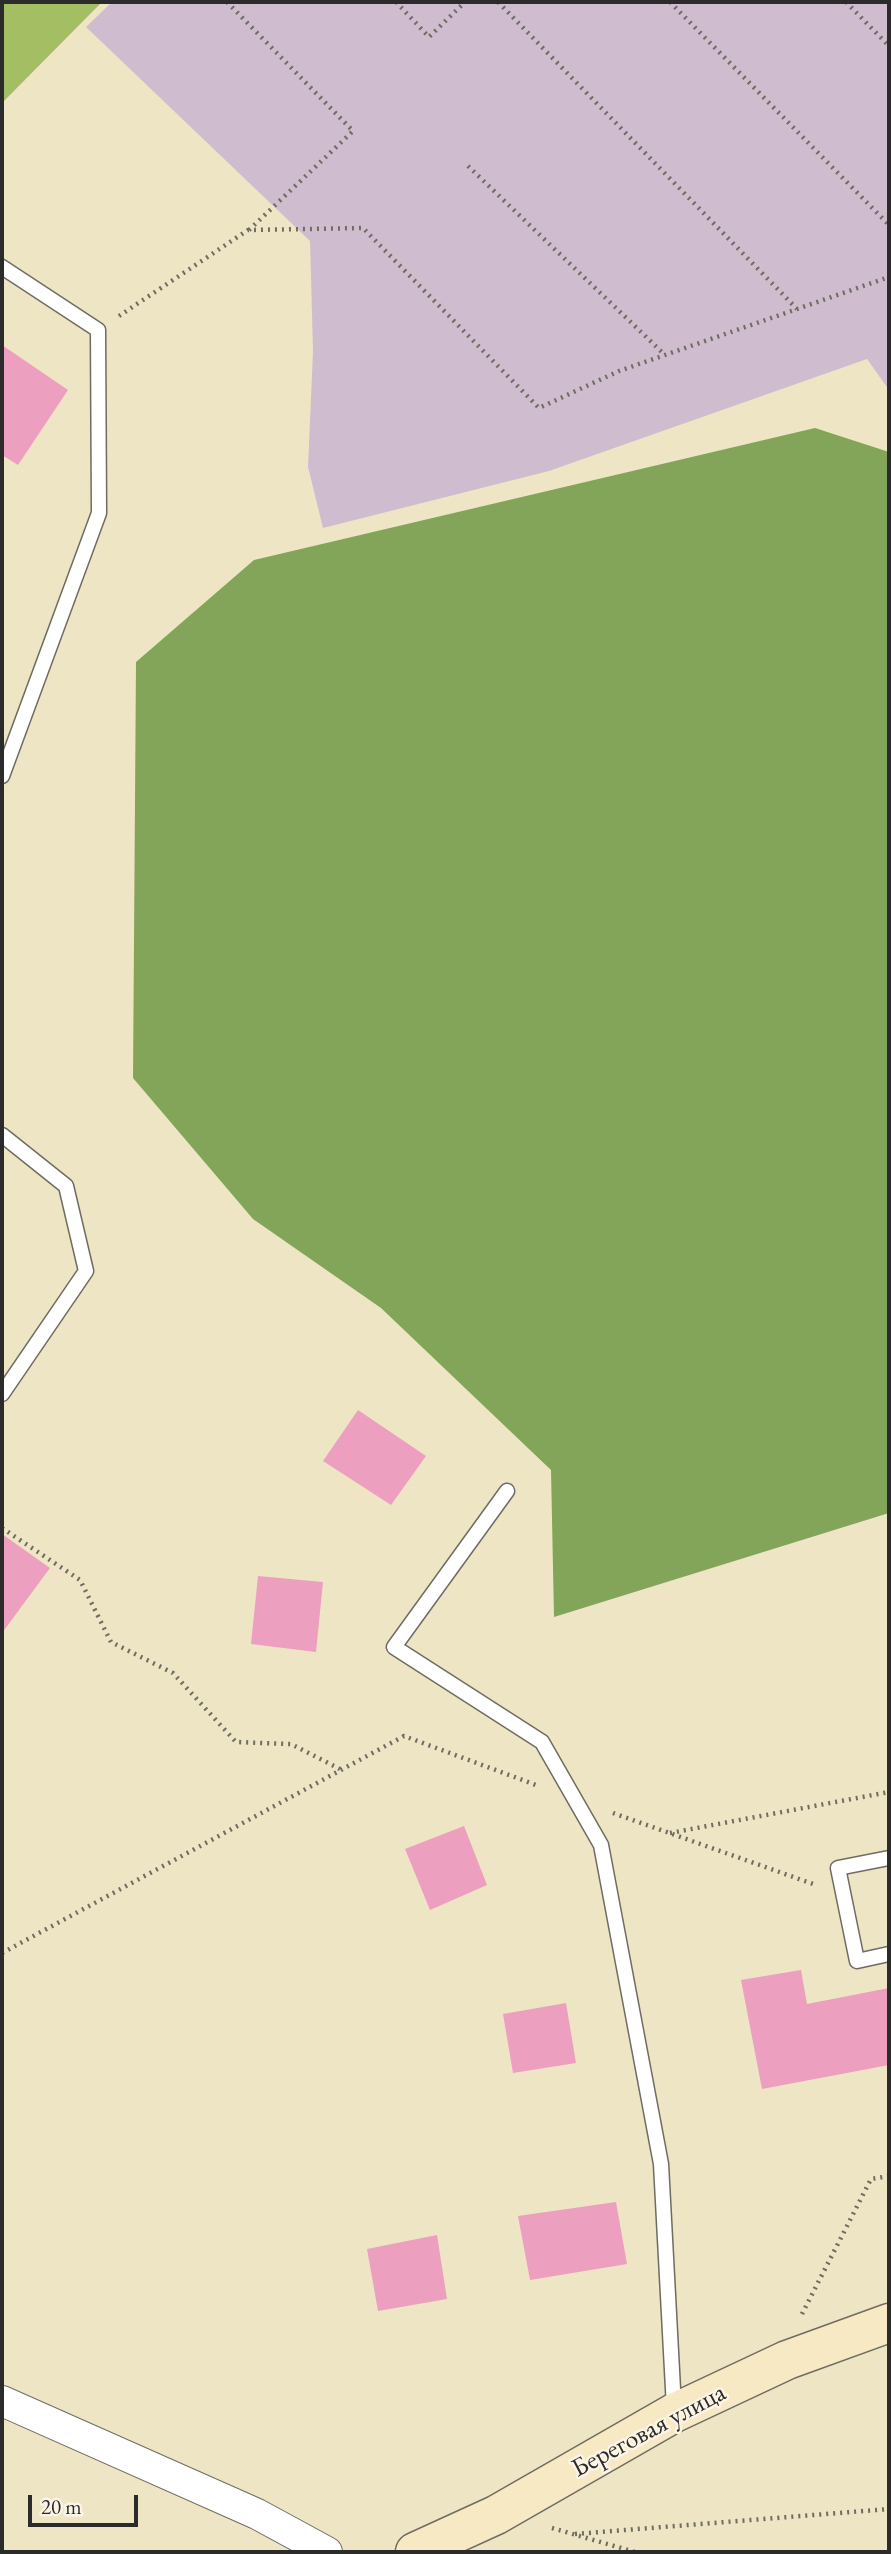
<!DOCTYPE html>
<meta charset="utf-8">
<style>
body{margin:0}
#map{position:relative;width:891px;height:2554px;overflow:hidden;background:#eee5c5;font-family:"EB Garamond",serif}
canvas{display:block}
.frame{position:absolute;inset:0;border:4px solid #2b2b2b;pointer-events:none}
.scale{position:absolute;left:28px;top:2495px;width:110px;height:32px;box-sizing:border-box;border:4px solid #2b2b2b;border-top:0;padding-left:9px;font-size:21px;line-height:24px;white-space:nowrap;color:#2b2b2b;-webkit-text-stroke:5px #fcf5e5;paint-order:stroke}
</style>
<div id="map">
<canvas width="891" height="2554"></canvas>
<div class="frame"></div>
<div class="scale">20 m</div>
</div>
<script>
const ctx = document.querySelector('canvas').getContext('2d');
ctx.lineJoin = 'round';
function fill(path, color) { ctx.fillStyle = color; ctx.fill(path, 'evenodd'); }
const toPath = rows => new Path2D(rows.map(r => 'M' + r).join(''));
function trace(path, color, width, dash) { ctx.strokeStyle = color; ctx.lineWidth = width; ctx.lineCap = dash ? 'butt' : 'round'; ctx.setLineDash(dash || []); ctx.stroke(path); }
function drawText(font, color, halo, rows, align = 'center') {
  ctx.font = font + ' "EB Garamond",serif'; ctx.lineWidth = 5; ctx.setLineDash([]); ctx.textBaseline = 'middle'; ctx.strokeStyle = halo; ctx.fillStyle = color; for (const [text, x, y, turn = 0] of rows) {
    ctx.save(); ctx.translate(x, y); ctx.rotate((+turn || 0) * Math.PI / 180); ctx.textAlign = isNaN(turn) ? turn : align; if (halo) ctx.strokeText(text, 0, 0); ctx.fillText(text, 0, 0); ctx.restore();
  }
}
const industrial = toPath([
 [112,2,889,2,889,390,867,359,549,471,323,528,308,467,313,351,310,241,86,27]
]);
const green = toPath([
 [2,2,102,2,2,103]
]);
const forest = toPath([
 [815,428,889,452,889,1513,554,1617,551,1470,381,1308,253,1219,133,1078,136,662,254,560]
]);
const building = toPath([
 [2,345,68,390,18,465,2,455],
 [358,1410,426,1456,391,1505,323,1461],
 [2,1534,50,1568,2,1633],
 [258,1576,323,1582,316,1652,251,1644],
 [464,1826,487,1885,430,1910,405,1849],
 [801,1970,807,2004,889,1988,889,2065,762,2089,741,1980],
 [566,2003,576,2063,513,2073,503,2014],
 [616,2202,627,2264,530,2280,518,2216],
 [437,2235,447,2299,378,2311,367,2249]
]);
const path = toPath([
 [227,2,353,131,249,230],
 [396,2,429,37,465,2],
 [498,2,797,309],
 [670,2,889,225],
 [846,2,889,46],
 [468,166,665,355],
 [119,316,248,230,363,228,539,408,619,371,889,277],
 [2,1528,80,1580,111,1642,173,1673,236,1742,291,1744,340,1769],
 [613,1813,816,1885],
 [670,1833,889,1792],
 [2,1953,404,1736,536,1785],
 [802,2314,871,2179,889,2176],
 [552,2528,635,2552],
 [575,2534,889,2509]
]);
const lane = toPath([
 [2,267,98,330,99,513,2,776],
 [2,1135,66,1186,86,1271,2,1394],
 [507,1491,394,1647,542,1742,601,1845,661,2164,674,2408],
 [889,1858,838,1868,857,1961,889,1954]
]);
const street = toPath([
 [2,2401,257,2514,327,2552]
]);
const secondary = toPath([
 [415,2552,496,2515,674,2413,787,2360,889,2323]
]);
const streetNames = [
 ["Береговая улица",649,2431,-28]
];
fill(industrial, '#cfbdcf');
fill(green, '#a4be64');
fill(forest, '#83a55a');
fill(building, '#ed9fbf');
trace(lane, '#6f6c61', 17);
trace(street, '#6f6c61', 32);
trace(secondary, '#6f6c61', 41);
trace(path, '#6f6c61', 4.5, [2, 5]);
trace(lane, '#fff', 14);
trace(street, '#fff', 30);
trace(secondary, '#f7e9c3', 38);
drawText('26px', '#2b2b2b', '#fcf5e5', streetNames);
</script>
